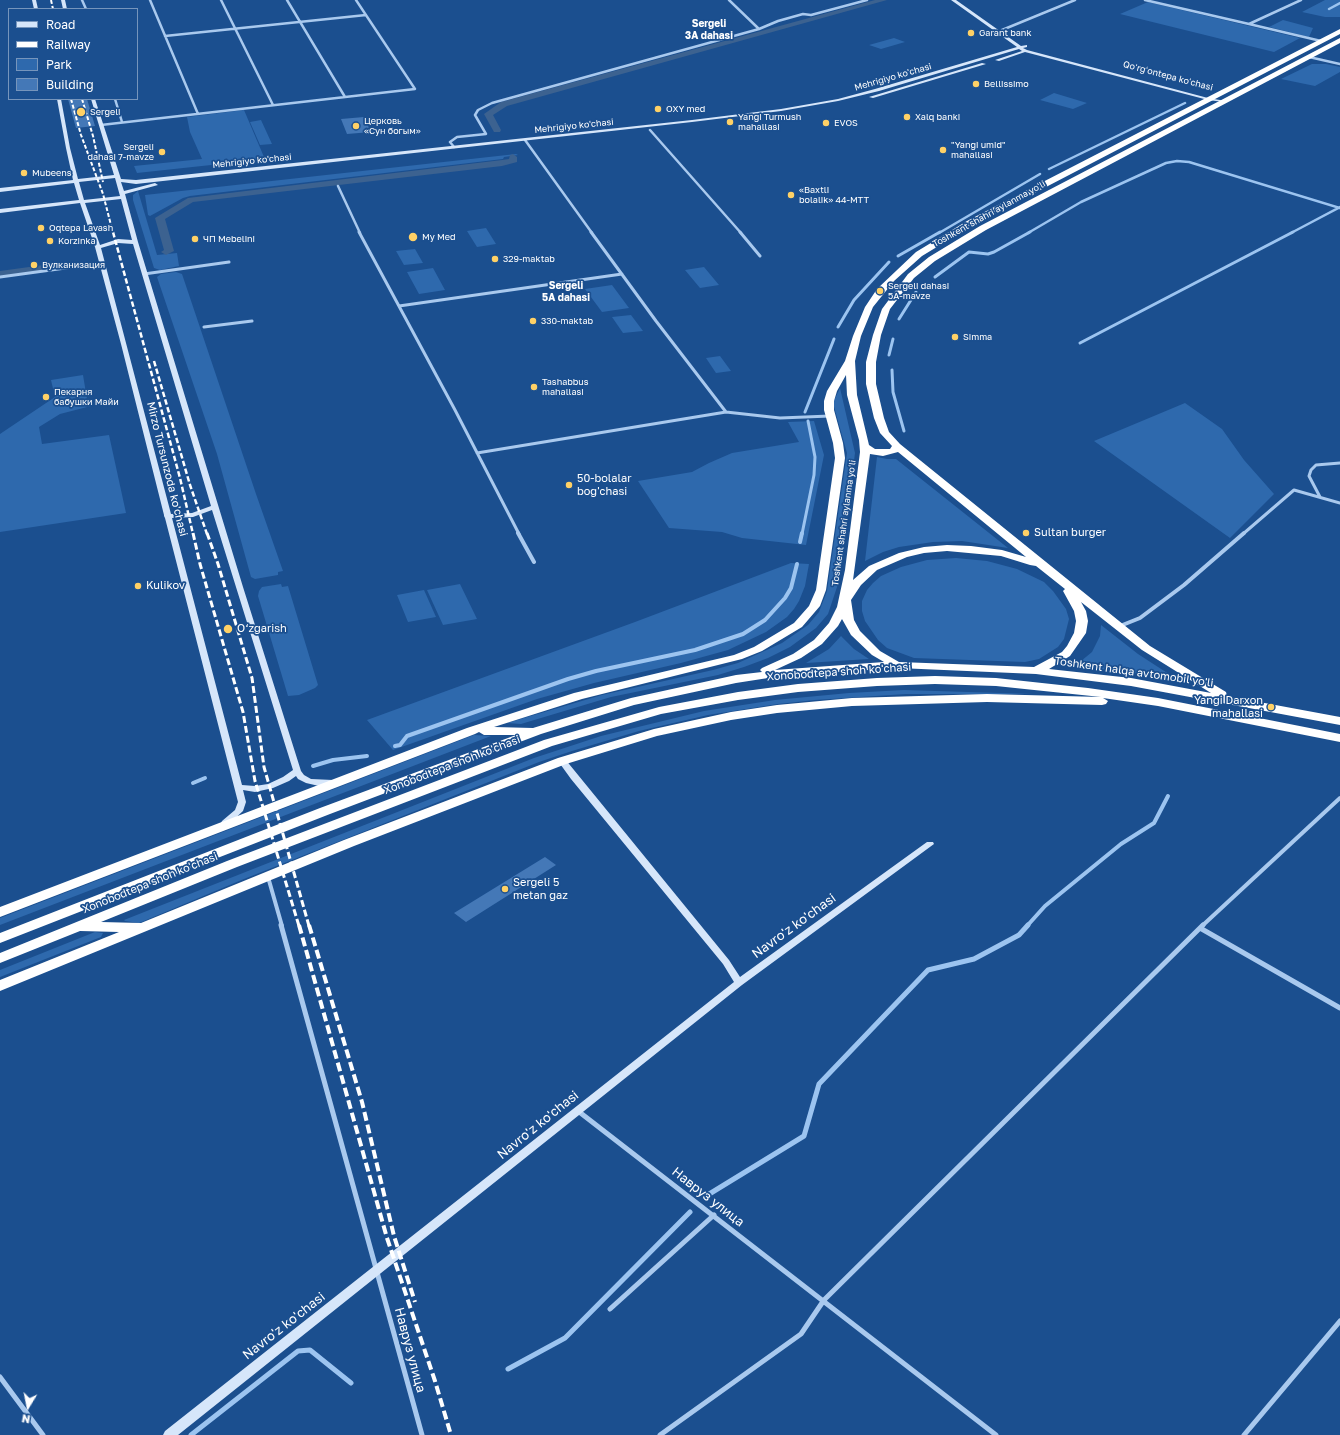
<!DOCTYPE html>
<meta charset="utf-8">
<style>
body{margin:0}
#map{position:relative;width:1340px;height:1435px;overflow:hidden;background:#1b4f8f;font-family:"Golos Text",sans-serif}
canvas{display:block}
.legend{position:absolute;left:8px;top:8px;width:130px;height:92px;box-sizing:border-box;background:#1b4f8f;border:1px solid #7695bc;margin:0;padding:5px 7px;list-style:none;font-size:12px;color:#fff}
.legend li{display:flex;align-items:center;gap:8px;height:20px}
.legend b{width:20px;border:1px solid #7695bc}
.north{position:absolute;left:8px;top:1387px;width:40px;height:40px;-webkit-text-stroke:3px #1b4f8f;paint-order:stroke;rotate:190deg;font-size:11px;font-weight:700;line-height:16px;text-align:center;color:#fff}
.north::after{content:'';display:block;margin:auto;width:14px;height:18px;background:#fff;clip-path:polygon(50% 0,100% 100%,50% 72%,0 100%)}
</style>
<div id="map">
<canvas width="1340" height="1435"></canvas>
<ul class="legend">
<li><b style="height:5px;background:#d6e6fa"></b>Road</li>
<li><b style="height:5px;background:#fff"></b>Railway</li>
<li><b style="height:11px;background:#2e69ad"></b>Park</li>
<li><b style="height:11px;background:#4478b7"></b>Building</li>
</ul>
<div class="north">N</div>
</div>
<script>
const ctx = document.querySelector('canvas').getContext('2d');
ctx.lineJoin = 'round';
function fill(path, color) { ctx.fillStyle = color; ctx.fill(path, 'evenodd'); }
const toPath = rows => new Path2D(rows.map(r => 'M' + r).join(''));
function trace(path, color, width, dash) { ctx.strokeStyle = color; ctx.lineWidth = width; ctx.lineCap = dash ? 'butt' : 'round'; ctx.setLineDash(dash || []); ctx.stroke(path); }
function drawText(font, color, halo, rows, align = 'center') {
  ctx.font = font + ' "Golos Text",sans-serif'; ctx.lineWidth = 3.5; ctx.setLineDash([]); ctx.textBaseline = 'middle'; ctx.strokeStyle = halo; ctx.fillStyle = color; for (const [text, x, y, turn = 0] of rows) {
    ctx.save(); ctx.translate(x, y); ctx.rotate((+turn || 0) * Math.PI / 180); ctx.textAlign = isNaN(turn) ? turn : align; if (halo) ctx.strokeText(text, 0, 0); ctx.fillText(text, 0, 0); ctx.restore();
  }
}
const green = toPath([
 [1325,0,1340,0,1340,17,1325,17,1302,12],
 [1148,2,1300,38,1274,52,1120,14],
 [1283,20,1313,28,1309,37,1269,27],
 [894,38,905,42,881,49,869,45],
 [1312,64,1326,64,1340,67,1340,72,1315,86,1281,79],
 [1054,93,1087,103,1073,109,1040,100],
 [244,110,264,157,275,156,276,158,137,173,134,166,202,159,190,132,187,117],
 [261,120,272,144,260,145,250,122],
 [516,154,518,155,504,157,503,159,190,196,183,198,150,216,148,215,145,195],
 [138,191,157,255,177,253,179,266,160,270,154,268,133,200,133,195],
 [486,228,496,244,477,247,467,231],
 [415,249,423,263,404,265,396,251],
 [704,267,719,285,700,288,685,270],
 [433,268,445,290,419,294,407,272],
 [176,272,182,274,256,494,283,571,278,572,278,575,255,579,251,577,217,454,157,277,161,274],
 [612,285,629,308,602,312,585,289],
 [631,315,643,331,623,333,612,317],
 [720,356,731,371,716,373,706,358],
 [83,375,87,399,91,406,60,414,39,427,42,444,109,435,126,513,0,532,0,434,55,397,51,380],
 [840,388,855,453,838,584,828,614,816,628,790,647,768,658,744,667,718,675,611,697,521,724,507,723,602,695,713,670,738,663,782,643,808,625,819,612,827,591,847,453,833,403],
 [1185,403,1222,429,1244,460,1274,494,1230,538,1094,441],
 [814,421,824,455,806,545,742,538,722,532,669,528,638,481,692,472,709,463,732,453,799,442,788,422],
 [877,457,887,459,896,459,1008,548,962,541,933,542,899,547,883,552,865,561],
 [956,558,987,561,1017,569,1044,582,1053,591,1066,609,1069,619,1064,639,1058,647,1039,659,1025,662,914,658,887,648,878,640,865,621,862,611,862,601,867,590,873,583,881,576,901,567,927,560],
 [791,563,809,564,805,586,799,601,794,609,787,617,766,632,728,650,681,663,594,683,537,699,393,750,367,720,635,622],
 [281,584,282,587,288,586,318,685,315,688,299,695,288,696,258,596,259,591,262,587],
 [460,584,477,619,443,625,427,590],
 [424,590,436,617,408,622,397,595],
 [1101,625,1138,654,1175,678,1075,666,1092,652,1100,636],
 [841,636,854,649,869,659,806,663,829,649],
 [904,690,1033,694,906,694,815,700,778,704,708,715,639,731,572,751,539,762,244,879,139,923,125,921,124,920,534,758,601,736,704,711,775,700,849,693],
 [474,735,491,736,0,925,0,918],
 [95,932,103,933,101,937,0,977,0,970]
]);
const streamFar3 = toPath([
 [1329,9,1340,3],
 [1049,169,1185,103],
 [939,233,1040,174],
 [1028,233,1081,202,1166,163,1177,161,1189,162,1340,208],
 [1291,233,1340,207]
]);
const streamFar2 = toPath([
 [898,256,940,232],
 [935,277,969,252,988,254,994,252,1030,232],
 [899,319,916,292],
 [838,327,854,300,889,262],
 [1080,343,1293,232],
 [889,355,893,339],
 [892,370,893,392,904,431],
 [805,412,834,339],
 [802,534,814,475,815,457,808,421]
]);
const streamFar1 = toPath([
 [800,542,802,533],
 [395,746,400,745,407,736,568,679,596,671,695,650,743,634,765,620,785,598,791,588,797,564],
 [313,766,333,760,367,756],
 [193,783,205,778],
 [1027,926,1045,906,1121,844,1154,823,1168,796]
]);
const stream = toPath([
 [706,1196,804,1136,819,1084,928,970,974,959,1019,935,1028,925],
 [508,1369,565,1338,690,1212],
 [191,1435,298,1351,310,1350,351,1383]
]);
const canal = toPath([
 [875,0,887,0,507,106,493,115,501,130,500,132,494,132,484,114,501,102,875,0],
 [513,154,517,157,517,162,502,166,193,202,165,219,174,251,166,255,161,252,164,250,155,218,188,198,502,160,509,159,510,155,513,154],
 [51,264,54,265,56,267,54,269,0,277,0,271,51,264]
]);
const building = toPath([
 [68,99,87,99,95,126,76,128],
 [364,117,371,132,347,134,341,119],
 [545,857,556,865,466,922,454,913]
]);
const streetFar3 = toPath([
 [82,0,86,9],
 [150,0,198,114],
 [221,0,273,105],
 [287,0,345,97],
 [729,0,759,29],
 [1145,0,1249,24,1301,0],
 [1249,24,1321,41],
 [1002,30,1075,0],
 [165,36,366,15],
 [1309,57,1340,64],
 [115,99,122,122],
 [101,125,415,89,356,0],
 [650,130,741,233],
 [525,140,592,233],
 [454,147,450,142,457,137,486,134,475,115,478,110,492,103,759,29,778,21,803,14,811,15,867,0],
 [338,186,360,233]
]);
const streetFar2 = toPath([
 [359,232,455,410,519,534],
 [591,232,656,321,726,412],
 [740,232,760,256],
 [144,274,229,262],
 [0,277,102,263],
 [399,306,622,274],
 [204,327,252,321],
 [477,453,726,412,780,418,830,416],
 [1320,497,1309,476,1311,470,1316,465,1340,463],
 [1243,534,1294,490,1340,503]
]);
const streetFar1 = toPath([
 [518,533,534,562],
 [1120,626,1140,618,1184,585,1244,533],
 [268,877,282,926],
 [1202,926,1340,798]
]);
const street = toPath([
 [281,925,422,1435],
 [1200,928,1340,1008],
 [578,1111,996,1435],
 [610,1309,714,1215],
 [0,1377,43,1435],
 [660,1435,801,1334,824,1300,1203,925],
 [1244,1435,1340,1321]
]);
const secondary = toPath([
 [32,0,36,0,38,9,34,9,32,0],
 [61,0,65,0,67,9,63,9,61,0],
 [951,0,956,0,1021,46,1027,45,1027,47,1023,48,1027,50,1208,98,1226,101,1224,102,1208,100,1025,52,999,61,995,60,1022,51,1019,49,879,91,838,101,781,111,692,122,136,184,121,182,124,191,155,183,158,185,125,194,138,242,243,587,301,771,304,775,311,779,333,780,337,783,333,786,319,786,306,783,298,779,296,776,289,781,273,788,255,792,243,790,246,802,243,811,228,825,222,825,221,823,222,821,235,810,238,802,165,518,164,516,164,515,121,344,95,247,80,203,0,213,0,209,79,200,74,183,0,192,0,188,73,180,66,148,57,99,61,99,70,148,78,179,114,175,91,99,95,99,121,179,136,180,692,120,781,109,838,99,875,89,1017,47,951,0],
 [115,178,120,196,84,200,79,182,115,178],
 [121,199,132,240,118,239,100,245,85,203,121,199],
 [118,243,133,244,211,506,192,513,171,514,101,248,118,243],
 [212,510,293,770,283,777,268,784,255,786,242,785,172,518,193,517,212,510],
 [982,63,986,64,873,98,869,97,982,63],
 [562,758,565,759,729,960,740,977,927,842,933,842,934,844,742,985,178,1435,163,1435,165,1431,734,982,723,964,571,779,558,761,562,758]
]);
const highway = toPath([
 [1340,29,1340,34,973,225,922,256,894,281,873,307,861,336,855,361,857,395,869,445,875,449,890,449,892,446,880,433,874,418,866,384,866,362,873,335,882,309,908,274,929,257,980,226,1340,38,1340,43,986,230,935,261,914,278,890,309,881,335,876,362,876,384,884,418,889,432,900,444,1150,646,1226,692,1227,696,1340,717,1340,725,1131,686,1036,674,898,668,781,676,736,683,634,705,541,734,330,814,0,943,0,933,320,808,516,735,484,735,479,732,475,734,0,917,0,907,467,728,574,693,734,655,754,647,794,623,809,606,816,590,835,458,833,443,824,410,824,401,827,391,845,361,853,336,865,307,877,289,916,252,967,221,1340,29],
 [846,375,847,395,859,440,860,452,845,570,837,607,829,623,814,640,793,654,762,668,760,670,762,672,736,675,631,698,533,728,494,727,582,699,742,659,762,651,802,627,820,606,826,590,845,458,843,443,834,410,834,401,837,391,846,375],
 [898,452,1026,557,1002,550,971,546,947,545,924,547,899,553,869,566,853,580,870,454,883,456,898,452],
 [947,551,1001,556,1030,565,1036,566,1065,589,1063,591,1074,611,1076,621,1074,633,1067,646,1062,652,1034,667,899,662,880,651,860,631,854,620,851,600,861,585,877,570,907,557,924,553,947,551],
 [1081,602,1142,650,1211,693,1131,678,1049,669,1070,656,1086,633,1088,621,1086,611,1081,602],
 [842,619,851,635,872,655,884,662,775,670,801,658,822,644,838,626,842,619],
 [935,676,996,678,1088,688,1158,698,1340,734,1340,742,1158,706,1103,698,1108,701,1106,704,1102,705,987,702,852,706,777,713,731,720,657,736,566,764,354,846,0,991,0,980,119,932,80,931,0,963,0,953,227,861,544,740,659,707,738,692,798,684,877,678,935,676],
 [935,684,996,686,1101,697,987,694,852,698,777,705,731,712,654,729,558,758,344,840,141,923,101,922,237,867,552,746,661,714,738,700,798,692,877,686,935,684]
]);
const railFar3 = toPath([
 [51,0,53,9],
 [71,99,81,135,103,194,113,233],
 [82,99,93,136,103,182]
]);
const railFar2 = toPath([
 [113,232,180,478,193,534],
 [154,361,190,485,207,534]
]);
const railFar1 = toPath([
 [193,533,200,564,243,712,255,781,299,926],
 [207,533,218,564,252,678,264,767,309,926]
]);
const rail = toPath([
 [299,925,387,1238,435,1381,451,1435],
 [309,925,362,1102,394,1236,415,1302]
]);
const markers = [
 [971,33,4,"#ffd166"],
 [976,84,4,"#ffd166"],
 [658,109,4,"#ffd166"],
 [81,112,5,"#ffd166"],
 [907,117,4,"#ffd166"],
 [730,122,4,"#ffd166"],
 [826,123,4,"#ffd166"],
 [356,126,4,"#ffd166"],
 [943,150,4,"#ffd166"],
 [162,152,4,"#ffd166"],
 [24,173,4,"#ffd166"],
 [791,195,4,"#ffd166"],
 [41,228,4,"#ffd166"],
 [413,237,5,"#ffd166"],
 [195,239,4,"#ffd166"],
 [50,241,4,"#ffd166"],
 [495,259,4,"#ffd166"],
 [34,265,4,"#ffd166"],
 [880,291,4,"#ffd166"],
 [533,321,4,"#ffd166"],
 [955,337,4,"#ffd166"],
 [534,387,4,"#ffd166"],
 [46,397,4,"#ffd166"],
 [569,485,4,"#ffd166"],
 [1026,533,4,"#ffd166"],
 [138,586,4,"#ffd166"],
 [228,629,5,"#ffd166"],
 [1271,707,4,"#ffd166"],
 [505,889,4,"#ffd166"]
];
const farPoinames = [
 ["Garant bank",979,33],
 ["Bellissimo",984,84],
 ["OXY med",666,109],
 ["Sergeli",90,112],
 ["Yangi Turmush",738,117],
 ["mahallasi",738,127],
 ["Xalq banki",915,117],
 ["Церковь",364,121],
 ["«Сун богым»",364,131],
 ["EVOS",834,123],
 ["\"Yangi umid\"",951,145],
 ["mahallasi",951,155],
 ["Sergeli",154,147,"right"],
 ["dahasi 7-mavze",154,157,"right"],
 ["Mubeens",32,173],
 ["«Baxtli",799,190],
 ["bolalik» 44-MTT",799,200],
 ["Oqtepa Lavash",49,228],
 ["My Med",422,237],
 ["ЧП Mebelini",203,239],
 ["Korzinka",58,241],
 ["329-maktab",503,259],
 ["Вулканизация",42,265],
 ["Sergeli dahasi",888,286],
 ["5A-mavze",888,296],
 ["330-maktab",541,321],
 ["Simma",963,337],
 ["Tashabbus",542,382],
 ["mahallasi",542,392],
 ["Пекарня",54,392],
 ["бабушки Майи",54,402]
];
const farStreetnames = [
 ["Qoʻrgʻontepa koʻchasi",1168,76,15],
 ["Mehrigiyo ko'chasi",893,77,-16],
 ["Mehrigiyo ko'chasi",574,126,-6],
 ["Mehrigiyo ko'chasi",252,161,-6],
 ["Toshkent shahri aylanma yoʻli",989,214,-29],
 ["Toshkent shahri aylanma yoʻli",844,523,-82]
];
const farNeighbourhoodnames = [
 ["Sergeli",709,24],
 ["3A dahasi",709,36],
 ["Sergeli",566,286],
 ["5A dahasi",566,298]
];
const streetNames = [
 ["Mirzo Tursunzoda ko'chasi",167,469,76],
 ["Xonobodtepa shoh ko'chasi",839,672,-4],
 ["Toshkent halqa avtomobil yo'li",1134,672,8],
 ["Xonobodtepa shoh ko'chasi",452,765,-21],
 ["Xonobodtepa shoh ko'chasi",150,883,-22]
];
const poiNames = [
 ["50-bolalar",577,479],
 ["bog'chasi",577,492],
 ["Sultan burger",1034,533],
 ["Kulikov",146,586],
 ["O‘zgarish",237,629],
 ["Yangi Darxon",1263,701,"right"],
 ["mahallasi",1263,714,"right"],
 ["Sergeli 5",513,883],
 ["metan gaz",513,896]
];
const nearStreetnames = [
 ["Navro'z ko'chasi",794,926,-36],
 ["Navro'z ko'chasi",538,1125,-39],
 ["Навруз улица",708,1197,38],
 ["Navro'z ko'chasi",284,1326,-38],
 ["Навруз улица",410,1350,75]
];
fill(green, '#2e69ad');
trace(streamFar3, '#9cc4f0', 2.5);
trace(streamFar2, '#9cc4f0', 3);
trace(streamFar1, '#9cc4f0', 4);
trace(stream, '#9cc4f0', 5);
fill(canal, '#3c6290');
fill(building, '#4478b7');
trace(streetFar3, '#a9c9ee', 2.5);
trace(streetFar2, '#a9c9ee', 3);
trace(streetFar1, '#a9c9ee', 4);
trace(street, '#a9c9ee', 5);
fill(secondary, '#d6e6fa');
fill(highway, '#fff');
trace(railFar3, '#fff', 2, [4, 2]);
trace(railFar2, '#fff', 2.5, [5.5, 2.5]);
trace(railFar1, '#fff', 3, [7, 3]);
trace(rail, '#fff', 4, [9, 4]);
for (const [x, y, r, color] of markers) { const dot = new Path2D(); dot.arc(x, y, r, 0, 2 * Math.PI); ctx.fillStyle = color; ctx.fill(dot); trace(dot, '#1b4f8f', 1.5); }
drawText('9px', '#fff', '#1b4f8f', farPoinames, 'left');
drawText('9px', '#fff', '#1b4f8f', farStreetnames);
drawText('bold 10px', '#fff', '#1b4f8f', farNeighbourhoodnames);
drawText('11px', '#fff', '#1b4f8f', streetNames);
drawText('11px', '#fff', '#1b4f8f', poiNames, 'left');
drawText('13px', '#fff', '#1b4f8f', nearStreetnames);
</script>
